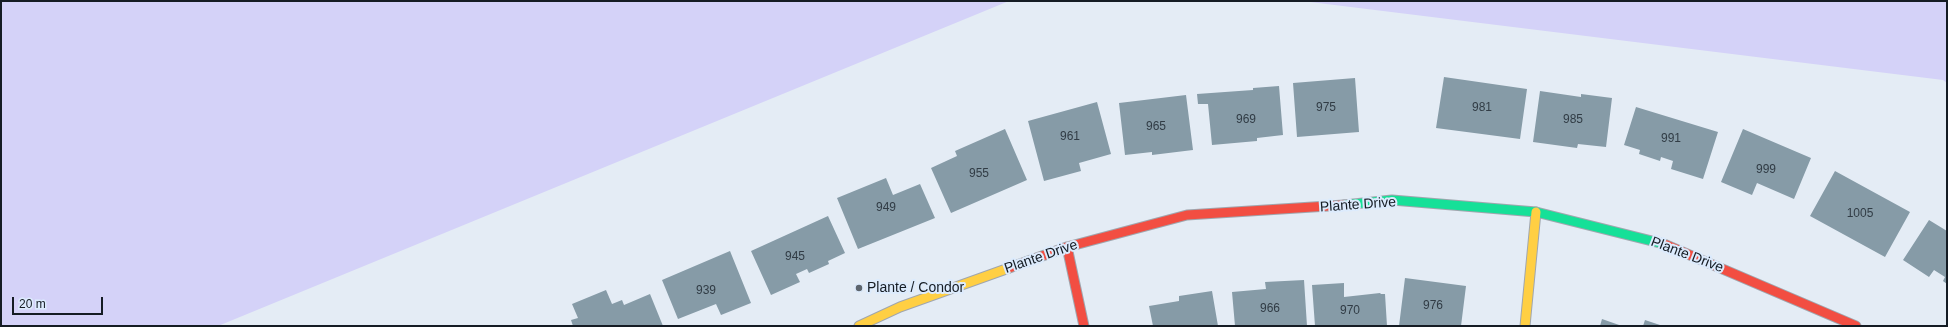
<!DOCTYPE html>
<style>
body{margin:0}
#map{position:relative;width:1948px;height:327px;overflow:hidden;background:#e4ecf5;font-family:Arial,sans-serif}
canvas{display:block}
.frame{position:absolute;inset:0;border:2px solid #151c24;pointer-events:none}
.scale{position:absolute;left:12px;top:297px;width:91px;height:18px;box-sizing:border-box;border:2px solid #151c24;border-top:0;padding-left:5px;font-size:12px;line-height:14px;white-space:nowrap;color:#151c24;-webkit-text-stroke:3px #dcebfd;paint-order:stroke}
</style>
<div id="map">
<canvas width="1948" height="327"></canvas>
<div class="frame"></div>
<div class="scale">20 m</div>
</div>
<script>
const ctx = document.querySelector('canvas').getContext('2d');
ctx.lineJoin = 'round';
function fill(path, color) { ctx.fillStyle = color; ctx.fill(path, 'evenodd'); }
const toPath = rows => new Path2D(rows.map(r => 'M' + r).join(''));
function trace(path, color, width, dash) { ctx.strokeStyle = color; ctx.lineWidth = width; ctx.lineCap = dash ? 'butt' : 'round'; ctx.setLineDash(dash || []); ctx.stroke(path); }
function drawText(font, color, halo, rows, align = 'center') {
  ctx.font = font + ' Arial,sans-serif'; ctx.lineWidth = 4; ctx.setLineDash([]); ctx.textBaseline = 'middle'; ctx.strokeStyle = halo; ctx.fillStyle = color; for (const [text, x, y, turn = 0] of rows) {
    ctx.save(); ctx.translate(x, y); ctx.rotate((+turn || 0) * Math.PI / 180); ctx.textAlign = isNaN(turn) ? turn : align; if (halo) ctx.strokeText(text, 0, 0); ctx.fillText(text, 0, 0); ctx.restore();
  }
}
const green = toPath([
 [1,1,1009,1,218,326,1,326],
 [1302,1,1947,1,1947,83,1943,80]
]);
const building = toPath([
 [1444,77,1527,89,1520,139,1436,128],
 [1355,78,1359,132,1297,137,1293,83],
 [1279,86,1283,135,1257,138,1257,141,1212,145,1208,104,1198,104,1197,94,1253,90,1253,88],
 [1540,91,1581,97,1581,94,1612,98,1606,147,1578,144,1577,148,1533,142],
 [1186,95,1193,150,1152,155,1152,152,1125,155,1119,103],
 [1097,102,1111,154,1079,163,1081,171,1044,181,1028,121],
 [1636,107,1718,132,1703,179,1671,169,1673,161,1661,157,1660,161,1639,154,1640,150,1624,145],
 [1005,129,1027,180,951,213,931,168,957,156,955,151],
 [1743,129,1811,158,1794,199,1757,183,1752,195,1721,182],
 [1835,171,1910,212,1885,257,1810,216],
 [886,178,893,195,920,184,935,218,858,249,837,198],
 [828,216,845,253,828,261,829,264,809,273,807,269,796,274,800,282,771,295,751,251],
 [1929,220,1947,231,1947,284,1943,281,1945,277,1934,270,1929,277,1903,260],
 [730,251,751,303,721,315,716,304,678,319,662,280],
 [1405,278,1466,286,1461,326,1399,326],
 [1304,280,1307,326,1235,326,1232,292,1266,289,1265,282],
 [1344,283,1344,297,1380,293,1381,294,1385,294,1387,326,1315,326,1312,285],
 [606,290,612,304,622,300,624,305,650,294,663,326,573,326,571,320,578,318,572,304],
 [1212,291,1218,326,1153,326,1149,306,1179,301,1179,296],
 [1602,319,1622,326,1600,326],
 [1645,320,1663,326,1643,326]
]);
const fast = toPath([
 [1344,205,1392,200,1536,212,1664,244]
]);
const slow = toPath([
 [859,326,900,307,1009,268],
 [1525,326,1536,212]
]);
const jam = toPath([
 [1664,244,1856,326],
 [1067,247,1084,326],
 [1009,268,1067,247,1187,215,1344,205]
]);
const markers = [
 [859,288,4,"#5d656d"]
];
const numberNames = [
 ["975",1326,108],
 ["981",1482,108],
 ["969",1246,120],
 ["985",1573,120],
 ["965",1156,127],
 ["961",1070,137],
 ["991",1671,139],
 ["999",1766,170],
 ["955",979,174],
 ["949",886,208],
 ["1005",1860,214],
 ["945",795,257],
 ["939",706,291],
 ["976",1433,306],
 ["966",1270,309],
 ["970",1350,311]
];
const streetNames = [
 ["Plante Drive",1358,205,-4],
 ["Plante Drive",1687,255,21],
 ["Plante Drive",1041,257,-19]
];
const poiNames = [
 ["Plante / Condor",867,288]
];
fill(green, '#d4d2f8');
fill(building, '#869ba7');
trace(fast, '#a0a6ae', 11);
trace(slow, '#a0a6ae', 11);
trace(jam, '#a0a6ae', 11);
trace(fast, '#16e098', 9);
trace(slow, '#ffcf43', 9);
trace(jam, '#f24e42', 9);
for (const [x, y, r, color] of markers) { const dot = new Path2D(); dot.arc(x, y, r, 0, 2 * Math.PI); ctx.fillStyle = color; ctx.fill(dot); trace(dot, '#dcebfd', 1.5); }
drawText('12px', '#313c45', null, numberNames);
drawText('14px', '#151c24', '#dcebfd', streetNames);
drawText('14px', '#151c24', '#dcebfd', poiNames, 'left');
</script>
